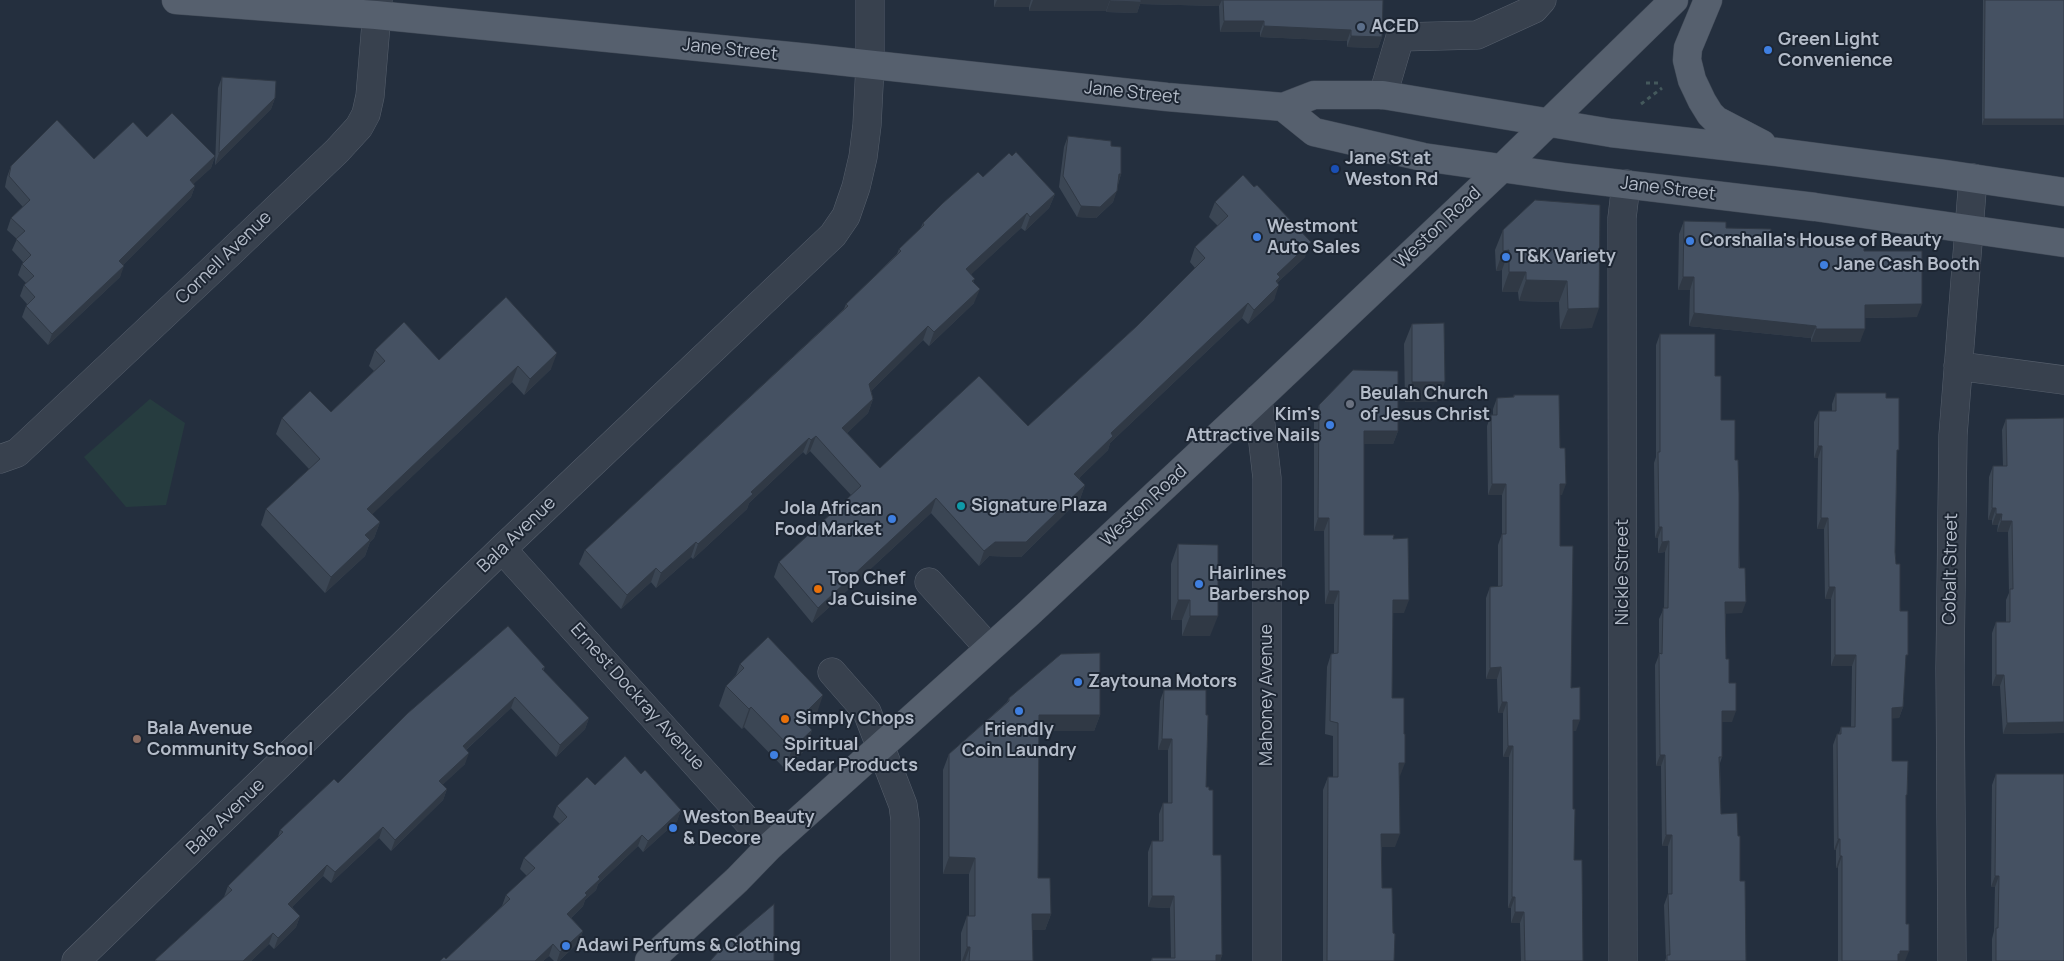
<!DOCTYPE html>
<style>
body{margin:0}
canvas{display:block;background:#242f3e}
</style>
<canvas width="2064" height="961"></canvas>
<script>
const ctx = document.querySelector('canvas').getContext('2d');
ctx.lineJoin = 'round';
function fill(path, color) { ctx.fillStyle = color; ctx.fill(path, 'evenodd'); }
const toPath = rows => new Path2D(rows.map(r => 'M' + r).join(''));
function trace(path, color, width, dash) { ctx.strokeStyle = color; ctx.lineWidth = width; ctx.lineCap = dash ? 'butt' : 'round'; ctx.setLineDash(dash || []); ctx.stroke(path); }
function drawText(font, color, halo, rows, align = 'center') {
  ctx.font = font + ' Manrope,sans-serif'; ctx.lineWidth = 4; ctx.setLineDash([]); ctx.textBaseline = 'middle'; ctx.strokeStyle = halo; ctx.fillStyle = color; for (const [text, x, y, turn = 0] of rows) {
    ctx.save(); ctx.translate(x, y); ctx.rotate((+turn || 0) * Math.PI / 180); ctx.textAlign = isNaN(turn) ? turn : align; if (halo) ctx.strokeText(text, 0, 0); ctx.fillText(text, 0, 0); ctx.restore();
  }
}
const green = toPath([
 [150,399,185,423,166,505,126,507,84,457]
]);
const path = toPath([
 [1646,83,1661,83],
 [1641,104,1662,88]
]);
const minor = toPath([
 [1383,95,1400,37,1477,35,1534,9,1542,0],
 [1958,366,2064,380],
 [1258,399,1267,478,1267,961],
 [0,459,17,453,215,267,337,151,359,127,366,114,370,96,378,0],
 [502,549,770,846],
 [929,582,989,648],
 [832,672,867,712,903,805,905,820,905,961],
 [76,961,502,549,833,235,846,216,856,187,863,157,867,125,870,65,870,0],
 [1623,961,1622,218,1626,184],
 [1952,961,1950,668,1953,435,1973,178]
]);
const major = toPath([
 [176,0,376,15,810,58,1167,97,1283,107,1314,95,1383,95,1611,133,1777,152,1944,174,2064,192],
 [1708,0,1688,48,1687,60,1692,80,1702,101,1710,114,1716,120,1762,144],
 [1283,107,1314,132,1423,157,1564,177,1815,207,2064,243],
 [649,961,737,880,770,846,1029,613,1258,399,1501,169,1674,0]
]);
const wall = toPath([
 [994,0,1383,0,1382,37,1378,48,1347,47,1347,41,1260,37,1260,32,1220,32,1219,6,1140,4,1137,13,1106,12,1106,11,1029,11,1029,7,994,7],
 [1983,0,2064,0,2064,125,1982,125],
 [222,77,275,98,271,109,215,165,218,88],
 [1068,136,1111,146,1121,174,1113,202,1096,218,1077,217,1059,187,1064,147],
 [147,137,215,156,211,168,193,184,195,186,191,197,123,265,120,277,48,345,22,317,26,306,27,304,20,296,24,285,26,283,18,275,22,264,23,262,12,250,17,239,7,230,11,218,23,207,5,187,7,177,11,166,94,159],
 [983,177,1055,194,1049,208,1025,231,1021,228,971,274,974,283,974,303,929,346,923,340,871,391,873,399,868,413,847,433,880,468,1028,426,1137,326,1195,268,1190,262,1195,247,1218,226,1209,217,1215,202,1305,257,1278,282,1274,300,1248,324,1242,318,1110,443,1108,450,1079,478,1085,485,1080,499,1021,557,989,556,979,566,931,513,812,623,774,577,779,562,851,495,810,451,806,455,803,452,749,503,747,509,693,559,691,557,656,588,651,582,621,609,579,564,585,550,844,309,846,304,897,254,899,249,920,229,923,223],
 [1535,200,1592,328,1560,329,1559,302,1519,301,1518,292,1502,292,1502,270,1496,271,1495,250,1503,230],
 [1684,221,1726,228,1770,237,1799,245,1917,317,1865,318,1860,342,1811,342,1811,338,1689,326,1690,290,1678,290,1679,234],
 [1412,324,1437,402,1405,402,1404,344],
 [1660,334,1715,376,1721,420,1735,460,1742,613,1726,613,1726,659,1729,683,1732,722,1722,722,1722,757,1720,763,1721,814,1740,881,1746,961,1665,961,1666,958,1664,905,1668,894,1668,846,1662,846,1661,766,1656,766,1655,665,1659,655,1659,619,1664,608,1665,552,1658,553,1658,538,1655,538,1654,463,1656,457,1656,345],
 [375,350,439,360,551,369,524,395,512,382,372,514,380,522,374,538,370,542,365,556,325,593,261,525,266,509,309,469,276,434,282,418,331,412,374,371,369,366],
 [1836,393,1886,398,1897,456,1895,552,1905,661,1903,707,1899,718,1892,718,1892,761,1906,799,1905,961,1838,961,1838,867,1836,868,1836,850,1834,850,1833,745,1837,734,1839,734,1841,727,1851,727,1852,666,1831,666,1831,599,1825,599,1824,529,1817,529,1818,458,1814,458,1814,422,1819,411,1832,411,1832,404],
 [1514,395,1560,448,1562,495,1560,495,1560,546,1571,688,1576,731,1573,731,1573,809,1574,860,1583,961,1521,961,1520,923,1511,923,1511,908,1508,908,1509,757,1503,757,1503,713,1498,713,1497,679,1486,679,1486,598,1490,587,1498,586,1498,545,1502,534,1502,495,1488,495,1487,426,1491,415,1493,415,1493,409,1497,398,1513,397],
 [1319,405,1398,431,1393,444,1364,444,1364,535,1393,539,1404,613,1393,613,1392,698,1400,776,1399,776,1395,847,1382,847,1382,888,1393,933,1394,961,1323,961,1323,790,1328,777,1333,777,1333,736,1325,734,1327,667,1331,654,1334,654,1334,604,1325,604,1324,531,1314,531,1314,418],
 [2064,418,2064,733,2003,734,2000,686,1992,686,1992,633,1996,622,2006,622,2006,600,2009,593,2008,532,1997,532,1998,525,1992,525,1992,520,1988,520,1989,477,1993,466,2003,466,2002,430,2006,419],
 [1178,544,1210,636,1182,636,1182,620,1171,620,1171,564],
 [740,664,816,716,807,724,812,730,805,750,785,769,744,727,742,729,719,706,726,686,736,675],
 [545,667,543,671,589,718,585,729,556,757,511,708,466,750,465,764,442,785,447,789,443,800,391,851,379,838,331,883,323,876,292,907,300,916,296,927,274,949,269,944,251,961,155,961,155,960,224,897,228,886,278,837,280,830,338,783],
 [1164,690,1206,715,1206,787,1213,855,1222,955,1220,961,1151,961,1152,958,1171,958,1170,908,1148,907,1148,852,1152,841,1159,841,1159,814,1163,803,1168,803,1168,750,1158,750,1160,701],
 [1009,698,1100,715,1094,731,1039,731,1038,878,1051,914,1045,930,1032,930,1033,961,961,961,961,933,967,916,969,916,969,874,943,874,943,770,949,754,1007,702],
 [641,774,681,810,677,821,643,852,638,846,598,884,596,890,585,900,583,906,571,918,583,931,579,942,559,961,554,961,549,956,543,961,440,961,446,959,502,906,506,895,527,876,520,869,524,858,560,824,553,817,557,806,595,785],
 [1996,774,2064,961,1992,961,1992,939,1994,931,1995,887,1991,887,1992,785]
]);
const shadedWall = toPath([
 [997,0,1031,0,1029,7,994,7],
 [1033,0,1110,0,1106,11,1029,11],
 [1138,0,1222,0,1219,6,1140,4,1137,13,1106,12,1110,1],
 [1224,21,1264,21,1260,32,1220,32],
 [1264,26,1351,30,1347,41,1260,37],
 [1351,36,1382,37,1378,48,1347,47],
 [275,98,271,109,215,165,219,153],
 [1984,119,2064,119,2064,125,1982,125],
 [215,156,211,168,186,191,190,180],
 [1119,174,1121,174,1117,185],
 [195,186,191,197,115,273,119,261],
 [1117,191,1113,202,1096,218,1077,217,1081,206],
 [1055,194,1049,208,1025,231,1030,217],
 [1027,213,1021,228,961,284,966,269],
 [1311,242,1305,257,1278,282,1276,288,1279,285,1274,300,1248,324,1254,310,1277,274],
 [1509,250,1502,270,1496,271,1503,251],
 [124,266,120,277,48,345,52,334],
 [1509,272,1526,272,1518,292,1502,292],
 [1683,277,1694,277,1690,290,1678,290],
 [1526,280,1567,281,1559,302,1519,301],
 [980,289,974,303,929,346,934,332],
 [1248,303,1242,318,1110,443,1108,450,1069,488,1074,474,1111,433],
 [1922,304,1917,317,1860,318,1865,305],
 [1599,308,1592,328,1560,329,1568,309],
 [1694,313,1816,326,1811,338,1689,326],
 [928,326,923,340,864,398,869,384],
 [1816,329,1865,329,1860,342,1811,342],
 [557,353,551,369,524,395,530,379],
 [518,366,512,382,361,525,367,509],
 [1412,382,1445,382,1437,402,1405,402],
 [873,399,868,413,837,443,842,428],
 [1364,431,1398,431,1393,444,1359,444],
 [816,436,810,451,806,455,811,440],
 [809,438,803,452,749,503,747,509,693,559,698,544,751,492],
 [1818,446,1822,446,1818,458,1814,458],
 [1492,484,1506,484,1502,495,1488,495],
 [1560,484,1566,484,1562,495,1556,495],
 [1085,485,1080,499,1021,557,989,556,979,566,984,551,995,542],
 [936,498,931,513,812,623,818,608],
 [1992,508,1996,508,1992,520,1988,520],
 [1996,514,2002,514,1998,525,1992,525],
 [1318,518,1329,518,1324,531,1314,531],
 [1821,518,1828,518,1824,529,1817,529],
 [2001,521,2012,521,2008,532,1997,532],
 [380,522,374,538,370,542,365,556,325,593,331,577,365,535],
 [1659,527,1662,527,1658,538,1655,538],
 [1669,541,1665,552,1658,553,1662,542],
 [696,542,691,557,656,588,661,573],
 [656,568,651,582,621,609,627,595],
 [1829,587,1835,587,1831,599,1825,599],
 [1329,591,1339,591,1334,604,1325,604],
 [1178,600,1190,600,1182,620,1171,620],
 [1393,600,1409,600,1404,613,1388,613],
 [1725,602,1746,602,1742,613,1721,614],
 [1190,616,1218,616,1210,636,1182,636],
 [1835,655,1856,655,1852,666,1831,666],
 [1501,667,1497,679,1486,679,1490,668],
 [1996,675,2004,675,2000,686,1992,686],
 [823,695,816,716,793,738,800,718],
 [515,697,511,708,458,757,463,746],
 [1502,702,1507,702,1503,713,1498,713],
 [751,707,744,727,742,729,749,709],
 [1903,707,1899,718,1888,719,1892,708],
 [1722,711,1736,711,1732,722,1718,722],
 [1039,715,1100,715,1094,731,1033,731],
 [589,718,585,729,556,757,560,745],
 [1573,720,1580,720,1576,731,1569,731],
 [2064,722,2064,733,2003,734,2007,723],
 [812,730,805,750,785,769,792,749],
 [1162,739,1172,739,1168,750,1158,750],
 [1508,746,1513,746,1509,757,1503,757],
 [469,753,465,764,435,792,439,781],
 [1660,755,1665,755,1661,766,1656,766],
 [1399,763,1405,763,1400,776,1395,776],
 [447,789,443,800,391,851,395,840],
 [681,810,677,821,643,852,648,841],
 [383,827,379,838,331,883,335,872],
 [1381,834,1400,834,1395,847,1377,847],
 [642,835,638,846,598,884,596,890,585,900,583,906,563,925,567,914,585,893,598,877],
 [1666,835,1672,835,1668,846,1662,846],
 [1838,839,1840,839,1836,850,1834,850],
 [1840,856,1842,856,1838,867,1836,868],
 [949,857,975,858,969,874,943,874],
 [327,865,323,876,284,915,288,904],
 [1995,876,1999,876,1995,887,1991,887],
 [1152,896,1174,896,1170,908,1148,907],
 [1512,897,1515,897,1511,908,1508,908],
 [1515,912,1524,912,1520,923,1511,923],
 [1032,914,1051,914,1045,930,1026,930],
 [300,916,296,927,274,949,278,938],
 [583,931,579,942,559,961,557,961,560,952],
 [273,933,269,944,251,961,243,961],
 [553,944,549,956,543,961,535,961],
 [967,947,970,947,965,961,962,961],
 [1900,951,1909,951,1905,961,1896,961],
 [1216,955,1222,955,1220,961,1213,961]
]);
const building = toPath([
 [1110,0,1141,0,1141,2,1110,1,1110,0],
 [1223,0,1383,0,1382,37,1351,36,1351,30,1264,26,1264,21,1224,21,1223,0],
 [1985,0,2064,0,2064,119,1984,119,1985,0],
 [222,77,276,81,275,98,219,153,222,77],
 [172,113,215,156,190,180,195,186,119,261,124,266,52,334,26,306,35,297,24,285,34,276,22,264,31,255,16,239,25,231,11,218,30,200,9,176,11,166,57,120,94,159,133,122,147,137,172,113],
 [1068,136,1111,141,1111,146,1121,147,1121,174,1119,174,1117,191,1100,207,1081,206,1063,176,1068,136],
 [1016,152,1055,194,1030,217,1027,213,966,269,975,279,972,281,980,289,934,332,928,326,869,384,873,399,842,428,880,468,979,376,1028,426,1137,326,1205,258,1195,247,1228,216,1215,202,1243,175,1254,187,1257,185,1311,242,1277,274,1280,277,1276,281,1279,285,1254,310,1248,303,1111,433,1113,436,1074,474,1085,485,1026,542,995,542,984,551,936,498,818,608,779,562,861,486,816,436,811,440,809,438,751,492,753,494,698,544,696,542,661,573,656,568,627,595,585,550,848,306,846,304,901,251,899,249,924,225,923,223,943,203,978,172,983,177,1009,153,1012,156,1016,152],
 [1535,200,1600,205,1599,308,1568,309,1567,281,1526,280,1526,272,1509,272,1509,250,1503,251,1503,230,1535,200],
 [1684,221,1726,222,1726,228,1771,229,1770,237,1800,238,1799,245,1864,244,1864,251,1922,251,1922,304,1865,305,1865,329,1816,329,1816,326,1694,313,1694,277,1683,277,1684,221],
 [506,297,557,353,530,379,518,366,367,509,380,522,365,535,370,540,331,577,266,509,320,459,282,418,310,391,331,412,385,361,375,350,404,322,439,360,506,297],
 [1444,323,1445,382,1412,382,1412,324,1444,323],
 [1660,334,1715,334,1715,376,1721,376,1721,420,1735,420,1735,460,1738,460,1739,494,1739,568,1745,568,1746,602,1725,602,1726,659,1729,659,1729,683,1736,683,1736,711,1722,711,1722,757,1719,757,1721,814,1737,813,1738,836,1740,836,1740,881,1745,881,1746,961,1667,961,1667,955,1670,955,1668,894,1672,894,1672,835,1666,835,1665,755,1660,755,1659,653,1662,654,1663,608,1668,608,1669,541,1662,542,1662,527,1659,527,1658,452,1660,452,1660,334],
 [1353,370,1398,371,1398,431,1364,431,1364,535,1394,535,1393,539,1408,538,1409,600,1393,600,1392,698,1404,698,1404,734,1405,734,1405,763,1399,763,1400,834,1381,834,1382,888,1392,888,1393,933,1395,934,1394,961,1327,961,1328,777,1338,777,1338,723,1330,721,1331,654,1338,653,1339,591,1329,591,1329,518,1318,518,1319,405,1353,370],
 [1836,393,1886,393,1886,398,1899,398,1899,450,1897,450,1895,552,1896,564,1900,564,1900,611,1908,611,1908,655,1906,655,1903,707,1892,708,1892,761,1908,761,1907,795,1906,795,1906,924,1909,924,1909,951,1900,951,1900,954,1898,954,1898,961,1842,961,1842,856,1840,856,1840,839,1838,839,1837,734,1841,734,1841,727,1855,727,1856,655,1835,655,1835,587,1829,587,1828,518,1821,518,1822,446,1818,446,1819,411,1836,411,1836,393],
 [1514,395,1559,395,1560,448,1565,448,1566,484,1560,484,1560,546,1573,546,1571,688,1580,687,1580,720,1573,720,1573,809,1575,809,1574,860,1582,860,1583,961,1525,961,1524,912,1515,912,1515,897,1512,897,1513,746,1508,746,1507,702,1502,702,1501,667,1490,668,1490,587,1502,586,1502,534,1506,534,1506,484,1492,484,1491,415,1497,415,1497,398,1514,397,1514,395],
 [2064,418,2064,722,2007,723,2004,675,1996,675,1996,622,2010,622,2010,589,2013,589,2012,521,2001,521,2002,514,1996,514,1996,508,1992,508,1993,466,2007,466,2006,419,2064,418],
 [1178,544,1218,545,1218,616,1190,616,1190,600,1178,600,1178,544],
 [508,626,545,667,542,669,589,718,560,745,515,697,463,746,469,753,439,781,447,789,395,840,383,827,335,872,327,865,288,904,300,916,278,938,273,933,243,961,157,961,155,960,232,890,228,886,283,832,280,830,334,779,338,783,408,713,508,626],
 [768,637,823,695,800,718,812,730,792,749,751,707,749,709,726,686,744,668,740,664,768,637],
 [1100,653,1100,715,1039,715,1038,878,1050,878,1051,914,1032,914,1033,961,969,961,970,947,967,947,967,916,975,916,975,858,949,857,949,754,1009,701,1009,698,1061,654,1100,653],
 [1164,690,1206,690,1206,715,1208,715,1208,718,1206,787,1209,787,1209,790,1213,790,1213,855,1221,855,1222,955,1216,955,1216,961,1152,961,1152,958,1175,958,1174,896,1152,896,1152,841,1163,841,1163,803,1172,803,1172,739,1162,739,1164,690],
 [625,756,641,774,645,770,681,810,648,841,642,835,598,877,600,879,585,893,587,895,567,914,583,931,560,952,553,944,535,961,440,961,444,957,446,959,510,899,506,895,535,868,524,858,567,817,557,806,587,777,595,785,625,756],
 [1996,774,2064,774,2064,961,1996,961,1996,928,1998,928,1999,876,1995,876,1996,774],
 [774,904,774,961,710,961,720,950,774,904]
]);
const markers = [
 [1361,27,5,"#5c6f8a"],
 [1768,50,5,"#3f7fe0"],
 [1335,169,5,"#1a4fb4"],
 [1257,237,5,"#3f7fe0"],
 [1690,241,5,"#3f7fe0"],
 [1506,257,5,"#3f7fe0"],
 [1824,265,5,"#3f7fe0"],
 [1350,404,5,"#6b7280"],
 [1330,425,5,"#3f7fe0"],
 [961,506,5,"#0f9aa8"],
 [892,519,5,"#3f7fe0"],
 [1199,584,5,"#3f7fe0"],
 [818,589,5,"#e8710a"],
 [1078,682,5,"#3f7fe0"],
 [1019,711,5,"#3f7fe0"],
 [785,719,5,"#e8710a"],
 [137,739,5,"#8d6e63"],
 [774,755,5,"#3f7fe0"],
 [673,828,5,"#3f7fe0"],
 [566,946,5,"#3f7fe0"]
];
const poiNames = [
 ["ACED",1371,27],
 ["Green Light",1778,40],
 ["Convenience",1778,61],
 ["Jane St at",1345,159],
 ["Weston Rd",1345,180],
 ["Westmont",1267,227],
 ["Auto Sales",1267,248],
 ["Corshalla's House of Beauty",1700,241],
 ["T&K Variety",1516,257],
 ["Jane Cash Booth",1834,265],
 ["Beulah Church",1360,394],
 ["of Jesus Christ",1360,415],
 ["Kim's",1320,415,"right"],
 ["Attractive Nails",1320,436,"right"],
 ["Signature Plaza",971,506],
 ["Jola African",882,509,"right"],
 ["Food Market",882,530,"right"],
 ["Hairlines",1209,574],
 ["Barbershop",1209,595],
 ["Top Chef",828,579],
 ["Ja Cuisine",828,600],
 ["Zaytouna Motors",1088,682],
 ["Simply Chops",795,719],
 ["Bala Avenue",147,729],
 ["Community School",147,750],
 ["Friendly",1019,730,"center"],
 ["Coin Laundry",1019,751,"center"],
 ["Spiritual",784,745],
 ["Kedar Products",784,766],
 ["Weston Beauty",683,818],
 ["& Decore",683,839],
 ["Adawi Perfums & Clothing",576,946]
];
const streetNames = [
 ["Jane Street",730,50,6],
 ["Jane Street",1132,93,6],
 ["Jane Street",1668,189,7],
 ["Weston Road",1438,228,-43],
 ["Cornell Avenue",224,258,-44],
 ["Weston Road",1144,506,-43],
 ["Bala Avenue",517,535,-44],
 ["Cobalt Street",1951,569,-89],
 ["Nickle Street",1623,572,-90],
 ["Mahoney Avenue",1267,695,-90],
 ["Ernest Dockray Avenue",637,697,48],
 ["Bala Avenue",226,817,-44]
];
fill(green, '#263c3f');
trace(minor, '#565f6c', 29);
trace(major, '#414a57', 29);
trace(path, '#44595c', 3, [4, 4]);
trace(minor, '#38414e', 28);
trace(major, '#56606e', 28);
fill(wall, '#3b4654');
fill(shadedWall, '#303945');
fill(building, '#455162');
trace(building, '#303945', 1);
for (const [x, y, r, color] of markers) { const dot = new Path2D(); dot.arc(x, y, r, 0, 2 * Math.PI); ctx.fillStyle = color; ctx.fill(dot); trace(dot, '#1d2633', 2); }
drawText('bold 18px', '#b4bcc9', '#1d2633', poiNames, 'left');
drawText('18px', '#b4bcc9', '#1d2633', streetNames);
</script>
